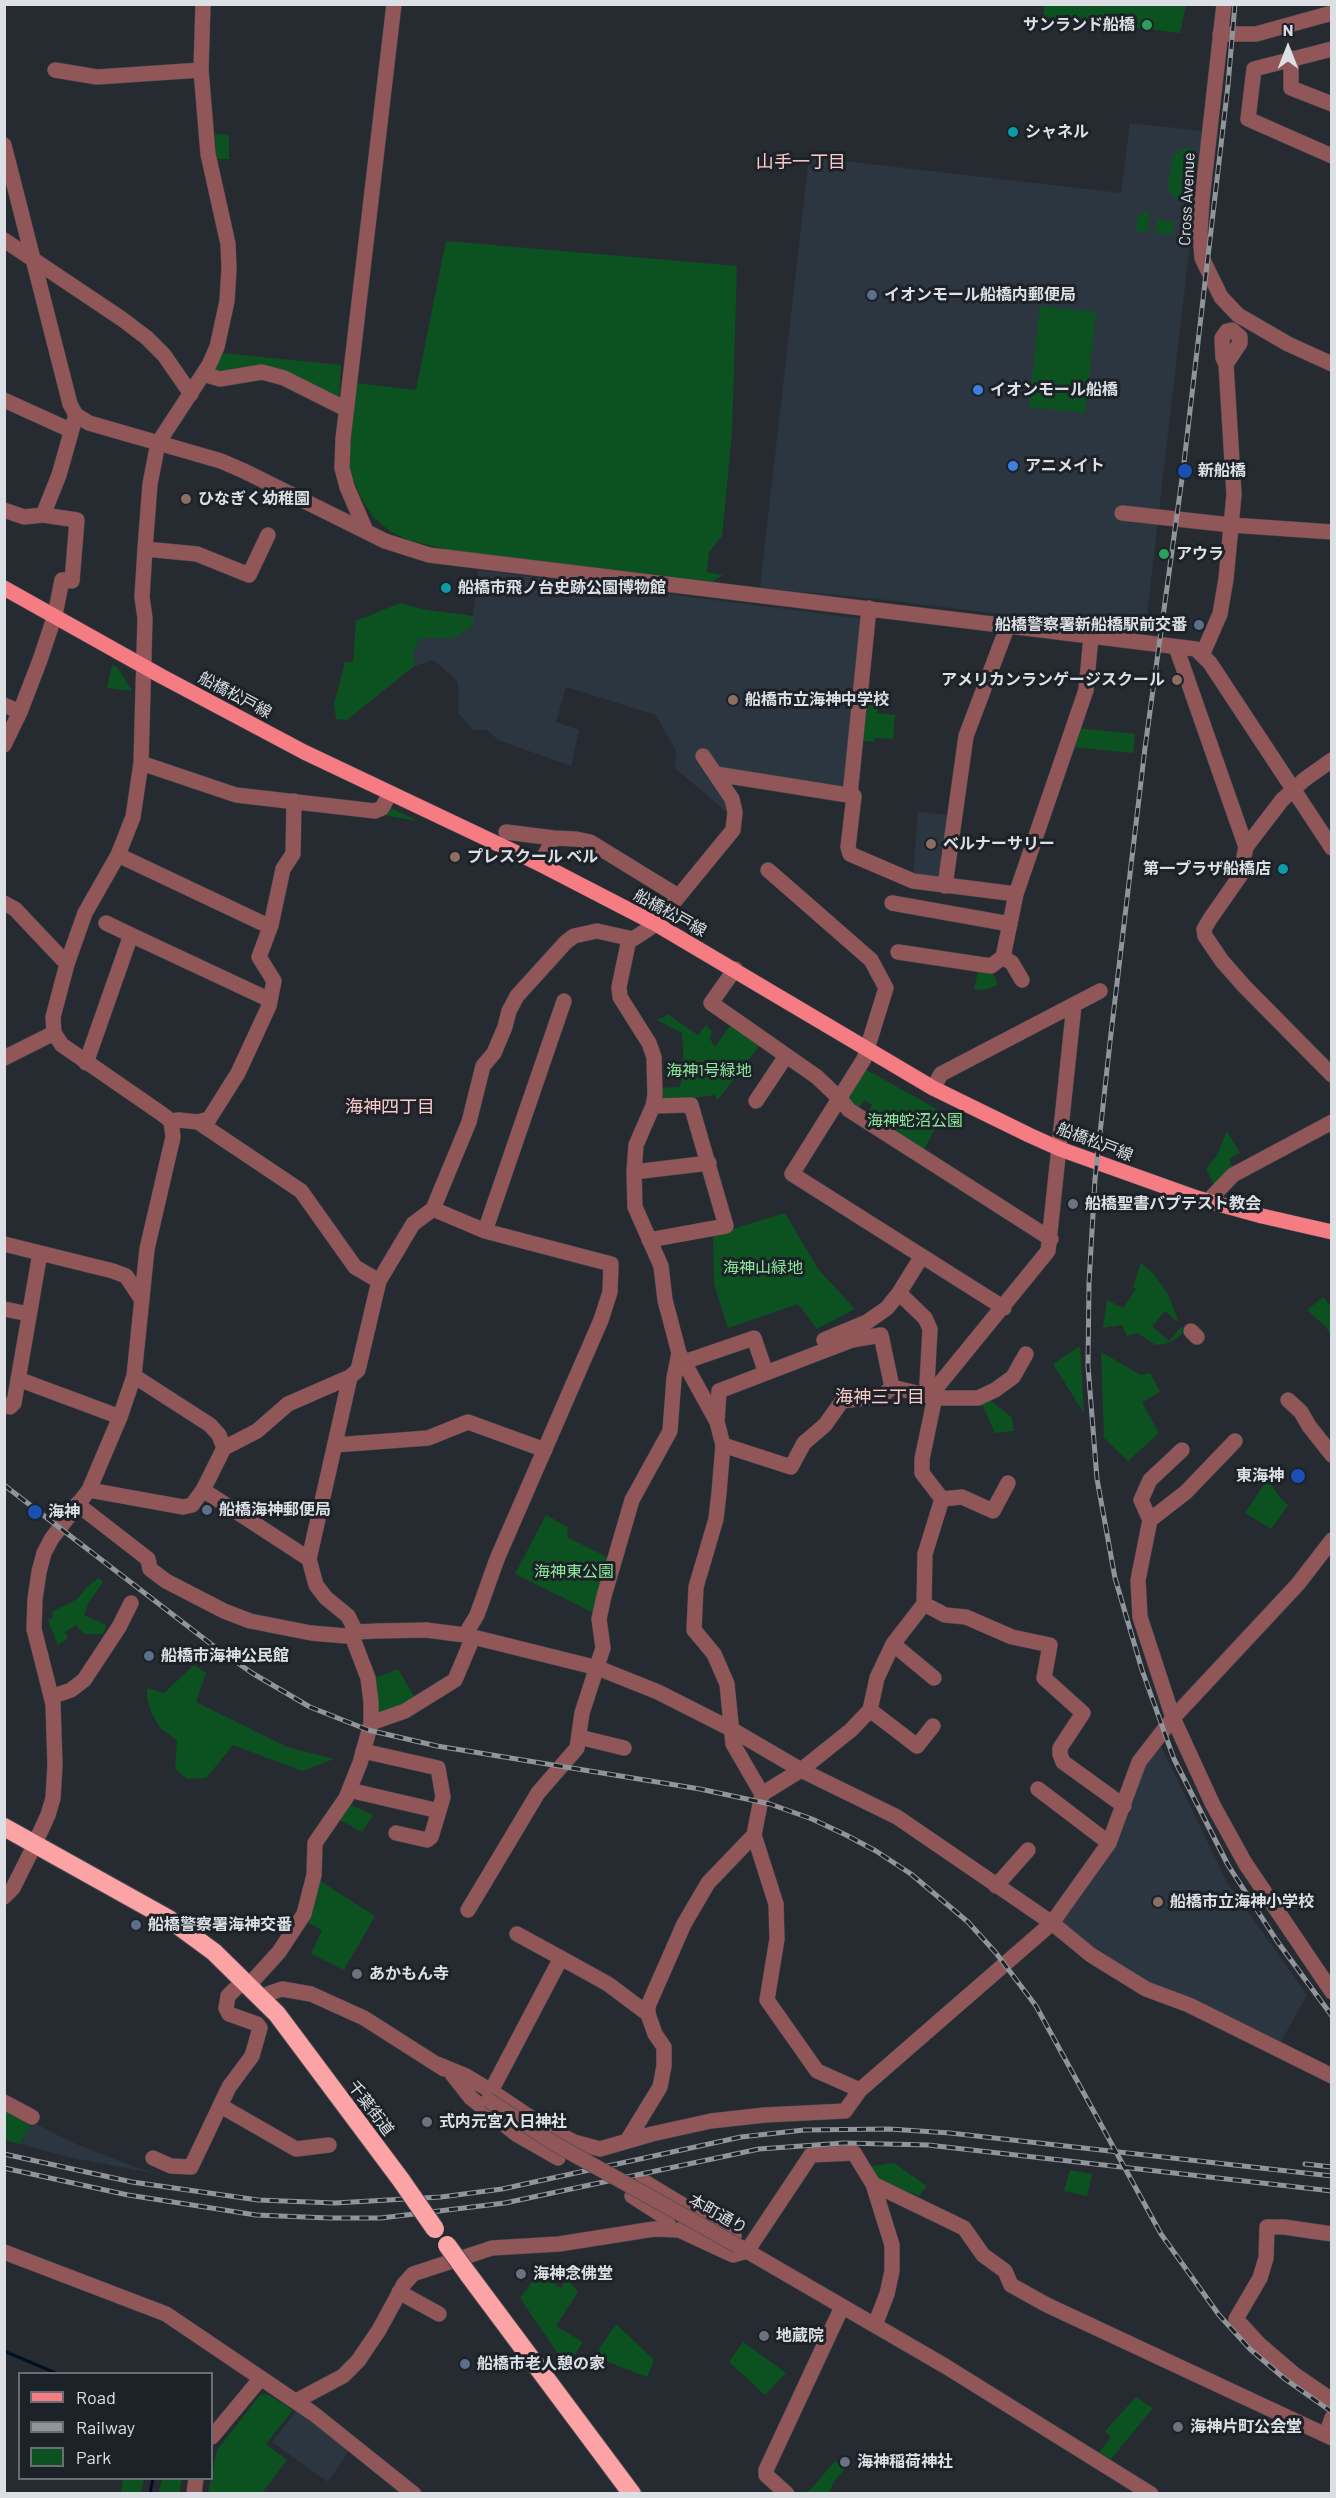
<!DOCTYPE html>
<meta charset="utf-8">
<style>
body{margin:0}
#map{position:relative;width:1336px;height:2498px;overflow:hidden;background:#262b32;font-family:Barlow,sans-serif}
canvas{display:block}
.frame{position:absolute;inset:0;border:6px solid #dce0e4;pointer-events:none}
.legend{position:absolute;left:18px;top:2372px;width:195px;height:108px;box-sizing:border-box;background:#1c2228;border:2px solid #696e73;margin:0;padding:8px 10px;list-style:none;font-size:18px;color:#dce0e4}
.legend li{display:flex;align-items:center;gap:12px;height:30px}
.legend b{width:30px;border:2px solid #696e73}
.north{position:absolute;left:1258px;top:18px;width:60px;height:60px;-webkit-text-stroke:4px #1c2228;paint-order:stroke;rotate:0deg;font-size:16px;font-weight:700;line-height:24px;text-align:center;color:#dce0e4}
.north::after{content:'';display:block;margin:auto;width:21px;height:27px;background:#dce0e4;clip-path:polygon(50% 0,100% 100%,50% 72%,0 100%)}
</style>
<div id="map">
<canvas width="1336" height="2498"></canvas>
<div class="frame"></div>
<ul class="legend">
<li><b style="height:8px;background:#f57c83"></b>Road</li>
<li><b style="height:8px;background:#91959a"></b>Railway</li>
<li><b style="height:16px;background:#0c5220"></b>Park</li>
</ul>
<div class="north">N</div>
</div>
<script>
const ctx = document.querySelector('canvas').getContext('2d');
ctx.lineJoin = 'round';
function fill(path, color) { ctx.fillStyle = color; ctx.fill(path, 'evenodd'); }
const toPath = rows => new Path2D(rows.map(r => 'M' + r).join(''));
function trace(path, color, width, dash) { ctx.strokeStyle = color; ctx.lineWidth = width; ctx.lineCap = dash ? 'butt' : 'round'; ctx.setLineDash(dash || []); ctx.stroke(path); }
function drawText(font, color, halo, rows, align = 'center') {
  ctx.font = font + ' Barlow,"Noto Sans JP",sans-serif'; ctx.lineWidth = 6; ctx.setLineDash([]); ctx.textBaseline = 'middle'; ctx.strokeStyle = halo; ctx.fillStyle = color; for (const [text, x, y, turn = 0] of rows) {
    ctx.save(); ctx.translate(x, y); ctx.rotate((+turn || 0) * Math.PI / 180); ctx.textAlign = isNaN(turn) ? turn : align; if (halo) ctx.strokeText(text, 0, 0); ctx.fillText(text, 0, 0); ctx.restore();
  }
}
const built = toPath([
 [1130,123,1203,131,1145,632,870,598,760,588,809,157,1121,193],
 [478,570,864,619,847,786,840,791,729,771,714,764,706,755,696,762,731,810,731,816,675,768,676,751,656,715,566,687,556,722,579,730,571,766,498,740,487,730,473,730,459,714,458,682,434,660,414,666,414,650,420,638,455,638,472,625],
 [918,812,950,815,942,873,933,880,913,877],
 [1159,1742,1227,1882,1307,1995,1278,2047,1128,1975,1061,1921,1114,1847,1131,1809,1146,1758],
 [32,2122,71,2142,135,2167,163,2175,68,2157,20,2144],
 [298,2409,350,2449,328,2482,272,2442]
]);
const green = toPath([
 [1044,5,1044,4,1186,5,1180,33,1044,17],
 [215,134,229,135,229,159,216,159],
 [1185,148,1192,149,1187,193,1188,210,1184,204,1170,193,1168,185,1172,158,1175,153],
 [1149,209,1148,232,1136,231,1137,218],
 [1157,220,1174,222,1172,235,1155,233],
 [446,241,737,266,732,434,722,536,709,552,707,572,723,575,712,582,449,550,408,540,391,532,373,517,364,503,350,473,347,458,355,383,416,390],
 [1040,306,1096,312,1085,413,1029,407],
 [222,353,341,365,339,400,283,375,219,374,215,369],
 [400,603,421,609,473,616,473,625,455,638,420,638,414,650,414,666,347,720,336,719,334,704,345,662,353,662,356,621],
 [112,665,118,668,132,691,107,688],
 [864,694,878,695,877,713,895,715,893,739,875,738,875,742,859,740],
 [1078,728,1135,734,1133,753,1072,747],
 [391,808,418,821,383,815],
 [978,971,992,971,998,985,984,990,974,989],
 [667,1014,698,1035,706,1025,712,1031,710,1039,715,1047,731,1024,760,1045,717,1101,715,1095,666,1101,659,1093,658,1088,680,1087,684,1067,682,1033,655,1019,663,1018],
 [865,1069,944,1113,923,1151,866,1114,872,1105,864,1100,858,1109,847,1097],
 [1227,1131,1240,1153,1229,1159,1234,1170,1214,1185,1206,1169,1217,1155],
 [785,1213,818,1269,855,1309,817,1329,798,1304,728,1328,714,1284,713,1235],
 [1141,1263,1153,1273,1168,1294,1179,1323,1165,1311,1152,1326,1169,1341,1182,1326,1183,1329,1182,1334,1169,1343,1156,1345,1137,1333,1127,1336,1122,1325,1103,1328,1107,1300,1123,1308,1136,1289,1133,1287],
 [1323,1297,1329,1305,1331,1304,1331,1336,1326,1327,1307,1310],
 [1080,1346,1084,1413,1053,1364],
 [1101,1352,1141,1375,1150,1373,1160,1392,1142,1402,1159,1433,1128,1461,1104,1438],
 [989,1399,1012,1418,1014,1431,995,1433,981,1402],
 [1268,1479,1281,1499,1288,1505,1271,1529,1245,1513],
 [546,1515,568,1527,567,1537,611,1559,597,1593,594,1613,515,1574],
 [99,1578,103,1582,89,1602,84,1615,106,1625,103,1634,84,1634,76,1625,65,1632,68,1638,58,1645,48,1620,53,1618,52,1612,77,1599,90,1584],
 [194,1665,206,1673,196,1702,287,1747,334,1759,302,1771,233,1745,206,1778,187,1779,175,1769,177,1740,160,1728,151,1712,147,1698,147,1688,164,1693],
 [398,1669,415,1698,375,1719,371,1679],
 [349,1804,373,1815,362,1832,340,1820],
 [317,1879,375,1916,344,1970,311,1954,322,1930,303,1920],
 [4,2108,32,2122,20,2144,5,2140],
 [894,2163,927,2186,919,2196,873,2178,866,2167],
 [1070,2170,1092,2174,1087,2196,1064,2191],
 [567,2279,578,2292,556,2326,583,2342,567,2367,520,2298,532,2282,549,2280,561,2288],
 [616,2324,654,2360,647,2377,603,2360,601,2357,599,2349],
 [743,2342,786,2373,765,2395,729,2362],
 [267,2394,293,2410,266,2444,287,2460,262,2493,208,2493,217,2450,260,2395],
 [1136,2397,1153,2408,1111,2459,1099,2453,1111,2437,1105,2431],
 [835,2461,845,2469,833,2483,829,2493,804,2493,811,2489],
 [123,2479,144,2479,141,2493,121,2493],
 [162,2479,182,2479,179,2493,159,2493]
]);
const stream = toPath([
 [4,2351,58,2374],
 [150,2494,153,2478]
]);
const minor = toPath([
 [1224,4,1202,200,1200,232,1202,258,1221,297,1238,315,1288,344,1332,364],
 [1220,34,1256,34,1332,13],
 [1332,49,1254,69,1248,119,1332,156],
 [1291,58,1291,88,1332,104],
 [55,70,97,77,201,70],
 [4,145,70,404,76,415,89,423,221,461,244,471,385,541,429,555,1196,649,1210,663,1332,848],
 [4,240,122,319,147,338,164,355,191,394],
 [203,374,220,379,262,372,284,378,346,409],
 [4,400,70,430],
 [4,510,24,517,43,515,59,475,76,415],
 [1122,513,1231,525,1332,532],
 [366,531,347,487,342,468,343,439,394,4],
 [145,549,197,554,249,575,268,535],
 [1176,647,1246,847,1240,876,1210,919,1204,929,1205,936,1222,961,1244,986,1332,1075],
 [1203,653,1220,614,1226,579,1234,494,1226,364,1223,358,1222,338,1227,331,1232,330,1240,337,1240,343,1226,364],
 [4,705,20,712],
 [4,745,20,712,40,660,55,615,62,580,72,581,77,520,43,515],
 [141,763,236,795,375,811,382,808,390,793],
 [716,774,854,796,848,847,850,854,913,881,1016,894,1086,690,1091,636],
 [850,795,869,608],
 [506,832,554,838],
 [1246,847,1282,800,1305,779,1332,760],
 [118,855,262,923,271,925],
 [540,864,554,838,576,839,590,842,678,896],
 [768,870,871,960,886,988,864,1059,792,1174,1004,1308],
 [945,886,966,736,1008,625],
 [4,903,15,909,67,964],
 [892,903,1010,924],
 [106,923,131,935],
 [629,939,619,987,620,997,649,1043,654,1057,655,1095,653,1106,636,1145,634,1172,635,1207,661,1266,665,1300,679,1353,717,1422],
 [898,952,991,966,1003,957,1016,894],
 [1003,957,1012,963,1022,980],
 [735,969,711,1003,817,1077,840,1099,849,1110,1051,1239],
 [4,1058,54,1033],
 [86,1063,131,935,270,1000],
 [933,1088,941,1074,1100,991],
 [756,1101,786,1056],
 [171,1121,179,1120,198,1122,209,1119,238,1073,269,1006,274,981,259,957,271,925,283,869,293,854,294,801],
 [198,1122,301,1191,355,1267,379,1281],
 [634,1172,709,1163],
 [1208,1201,1233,1175,1332,1122],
 [433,1209,485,1231,611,1264,610,1292,601,1320,497,1559,477,1615,465,1635],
 [485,1231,564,1001],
 [649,1240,726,1226,691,1105,653,1106],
 [4,1244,113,1271,126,1276,142,1300],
 [899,1293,925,1318,930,1329,927,1384,937,1398],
 [4,1309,29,1314],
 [1191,1331,1197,1337],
 [824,1340,867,1322,887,1308,899,1293,922,1256],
 [684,1362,754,1338,766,1373],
 [18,1379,120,1417],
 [1288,1400,1301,1412,1309,1426,1332,1455],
 [4,1405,10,1407,14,1403,40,1253],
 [335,1445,428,1438,468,1422,545,1450],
 [723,1445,791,1467,804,1443,825,1425,842,1401,882,1396,892,1387,937,1398,978,1398,995,1390,1013,1377,1026,1354],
 [224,1448,257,1431,288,1404,350,1377],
 [1182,1450,1150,1480,1141,1500,1150,1520,1138,1580,1140,1617,1173,1718,1213,1805,1245,1863,1332,1992],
 [89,1490,183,1507,192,1505,203,1490,224,1448,219,1435,210,1425,134,1376],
 [203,1490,309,1559],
 [942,1499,962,1497,993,1511,1008,1483],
 [77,1504,148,1559,150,1569,166,1581,224,1611,250,1621,311,1633,346,1636,352,1636,356,1632,377,1631,426,1630,465,1635,598,1668,658,1692,731,1729,801,1770,897,1817,1052,1923,1091,1955,1146,1989,1189,2005,1332,2076],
 [1150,1520,1186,1492,1235,1441],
 [924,1604,945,1615,966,1617,1012,1637,1050,1645,1044,1678,1083,1713,1060,1748,1060,1754,1063,1762,1124,1806],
 [356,1632,348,1616,326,1598,316,1585,309,1559,350,1377,358,1370,379,1281,413,1224,433,1209,469,1122,483,1066,494,1053,505,1027,509,1011,517,996,566,942,574,936,597,931,633,939,656,924,733,830,735,812,732,799,703,756],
 [893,1644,934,1678],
 [51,1697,71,1690,84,1680,119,1627,131,1603],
 [870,1710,917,1746,933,1726],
 [371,1723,405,1711,455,1680,473,1637],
 [579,1737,624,1748],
 [1038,1789,1109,1843],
 [349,1790,439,1811,443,1797,438,1768,363,1751],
 [762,1794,801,1770,851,1730,870,1710,877,1678,893,1644,924,1604,925,1554,942,1499,922,1473,922,1459,937,1387,1048,1251,1074,1005],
 [396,1833,427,1840,431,1837,439,1811],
 [754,1835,776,1904,777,1939,767,2000,817,2071,860,2090],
 [996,1886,1028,1850],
 [4,1897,13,1888,31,1852,48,1815,53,1798,55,1765,53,1704,34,1629,35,1599,39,1572,44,1553,52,1538,89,1490,120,1417,134,1376,147,1249,173,1137,171,1121,162,1114,62,1045,54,1033,53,1017,67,964,85,913,118,855,133,817,141,763,145,618,142,597,145,549,150,484,158,443,209,365,217,347,227,301,229,268,228,244,208,154,201,70,203,4],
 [468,1910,538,1793,577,1748,582,1713,603,1648,599,1619,604,1596,632,1500,670,1431,674,1378,679,1353],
 [517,1934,561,1958],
 [249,1985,279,1952,304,1914,314,1875,315,1843,346,1798,360,1763,371,1723,371,1702,368,1678,352,1636],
 [263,1999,270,1993,282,1989,311,1994,364,2018,444,2069],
 [437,2064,466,2076,491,2091,543,2126,574,2142,600,2149,652,2134,711,2121,765,2115,845,2111,860,2090,1052,1923,1109,1843,1139,1762,1173,1718,1298,1584,1332,1540],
 [452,2074,471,2098,516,2134,558,2158],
 [491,2091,561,1958,608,1984,648,2014],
 [4,2102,32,2117],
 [221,2106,296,2149,329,2145],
 [627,2141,660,2087,664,2066,664,2047,655,2034,648,2014,648,2006,684,1924,708,1883,754,1835,762,1794,733,1744,727,1684,714,1654,694,1630,696,1587,716,1519,719,1493,723,1445,717,1422,719,1391,852,1340,881,1335,892,1387],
 [153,2158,171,2166,191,2167,229,2087,252,2056,260,2028,257,2024,229,2014,226,2008,228,1996,244,1980],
 [873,2184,964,2228,983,2255,1005,2271,1011,2285,1047,2305,1332,2438],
 [671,2229,663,2216,632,2196,643,2181,734,2236],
 [1332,2234,1284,2227,1267,2227,1266,2258,1260,2278,1236,2319,1259,2344,1295,2375,1332,2400],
 [740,2247,945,2366,1151,2494],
 [4,2252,166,2314,314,2414,414,2494],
 [399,2292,439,2314],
 [296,2401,343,2376,358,2361,379,2330,404,2284,413,2274,492,2248,559,2244,654,2229,679,2230,733,2255,747,2251,811,2155,854,2153,873,2184,892,2245,892,2271,887,2294,875,2325],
 [1326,2435,1332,2418],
 [212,2437,261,2378],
 [194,2494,196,2478],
 [787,2494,766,2475,766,2470,842,2307]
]);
const major = toPath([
 [4,588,161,676,304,752,540,864,656,924,933,1088,1029,1135,1060,1149,1197,1198,1262,1216,1332,1232]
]);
const highway = toPath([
 [4,1827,169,1919,214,1952,277,2014,401,2180],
 [468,2274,632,2494]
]);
const rail = toPath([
 [1235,4,1228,85,1183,471,1145,748,1110,1042,1095,1179,1089,1283,1088,1366,1097,1479,1115,1578,1142,1670,1174,1759,1228,1865,1277,1941,1332,2016],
 [4,1485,211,1644,252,1673,310,1707,368,1730,437,1746,700,1789,770,1804,812,1819,846,1835,876,1851,911,1874,968,1922,996,1953,1036,2006,1161,2234,1219,2315,1250,2349,1285,2379,1332,2412],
 [4,2154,132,2182,258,2200,335,2203,441,2197,502,2189,741,2137,804,2130,889,2129,950,2133,1332,2176],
 [1305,2164,1332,2167],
 [4,2168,128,2195,256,2215,329,2218,381,2218,505,2203,759,2149,844,2143,928,2145,1332,2191]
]);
const minorBridge = toPath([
 [488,2100,555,2144,738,2246]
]);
const highwayBridge = toPath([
 [401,2180,435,2229],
 [447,2245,468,2274]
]);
const markers = [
 [1147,25,6,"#2e9e5b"],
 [1013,132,6,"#0f9aa8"],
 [872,295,6,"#5c6f8a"],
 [978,390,6,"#3f7fe0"],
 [1013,466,6,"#3f7fe0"],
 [1185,471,8,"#1a4fb4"],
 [186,499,6,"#8d6e63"],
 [1164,554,6,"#2e9e5b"],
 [446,588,6,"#0f9aa8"],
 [1199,625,6,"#5c6f8a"],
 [1177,680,6,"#8d6e63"],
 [733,700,6,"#8d6e63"],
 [931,844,6,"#8d6e63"],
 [455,857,6,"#8d6e63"],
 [1283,869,6,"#0f9aa8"],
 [1073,1204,6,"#6b7280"],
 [1298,1476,8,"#1a4fb4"],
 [207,1510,6,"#5c6f8a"],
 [35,1512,8,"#1a4fb4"],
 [149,1656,6,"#5c6f8a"],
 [1158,1902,6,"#8d6e63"],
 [136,1925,6,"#5c6f8a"],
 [357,1974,6,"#6b7280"],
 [427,2122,6,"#6b7280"],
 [521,2274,6,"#6b7280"],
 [764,2336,6,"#6b7280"],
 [465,2364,6,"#5c6f8a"],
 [1178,2427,6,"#6b7280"],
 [845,2462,6,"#6b7280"]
];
const poiNames = [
 ["サンランド船橋",1135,25,"right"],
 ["シャネル",1025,132],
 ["イオンモール船橋内郵便局",884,295],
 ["イオンモール船橋",990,390],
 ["アニメイト",1025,466],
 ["新船橋",1198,471],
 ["ひなぎく幼稚園",198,499],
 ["アウラ",1176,554],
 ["船橋市飛ノ台史跡公園博物館",458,588],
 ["船橋警察署新船橋駅前交番",1187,625,"right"],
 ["アメリカンランゲージスクール",1165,680,"right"],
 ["船橋市立海神中学校",745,700],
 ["ベルナーサリー",943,844],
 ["プレスクール ベル",467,857],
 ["第一プラザ船橋店",1271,869,"right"],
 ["船橋聖書バプテスト教会",1085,1204],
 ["東海神",1284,1476,"right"],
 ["船橋海神郵便局",219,1510],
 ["海神",48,1512],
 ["船橋市海神公民館",161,1656],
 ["船橋市立海神小学校",1170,1902],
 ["船橋警察署海神交番",148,1925],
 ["あかもん寺",369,1974],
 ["式内元宮入日神社",439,2122],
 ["海神念佛堂",533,2274],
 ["地蔵院",776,2336],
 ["船橋市老人憩の家",477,2364],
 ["海神片町公会堂",1190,2427],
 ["海神稲荷神社",857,2462]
];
const streetNames = [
 ["Cross Avenue",1187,199,-87],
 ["船橋松戸線",235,695,28],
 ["船橋松戸線",670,913,29],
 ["船橋松戸線",1095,1142,21],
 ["千葉街道",371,2108,53],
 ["本町通り",718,2214,29]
];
const parkNames = [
 ["海神1号緑地",709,1071],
 ["海神蛇沼公園",915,1121],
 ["海神山緑地",763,1268],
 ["海神東公園",574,1572]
];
const neighbourhoodNames = [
 ["山手一丁目",801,162],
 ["海神四丁目",390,1107],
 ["海神三丁目",880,1397]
];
fill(built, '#2b3641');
fill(green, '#0c5220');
trace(stream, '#001021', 3);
trace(minor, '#43484e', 16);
trace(major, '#43484e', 16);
trace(highway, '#43484e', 20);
trace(minor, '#905658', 15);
trace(major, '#f57c83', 15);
trace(highway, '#fba3a5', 18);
trace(rail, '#91959a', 5);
trace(rail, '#1c2228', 3, [9]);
trace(minorBridge, '#43484e', 16, []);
trace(highwayBridge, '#43484e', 20, []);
trace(minorBridge, '#905658', 15);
trace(highwayBridge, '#fba3a5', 18);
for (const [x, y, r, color] of markers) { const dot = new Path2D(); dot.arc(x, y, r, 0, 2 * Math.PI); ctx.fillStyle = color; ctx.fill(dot); trace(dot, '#1c2228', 2); }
drawText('bold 16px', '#dce0e4', '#1c2228', poiNames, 'left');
drawText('16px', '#dce0e4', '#1c2228', streetNames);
drawText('16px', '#8cec9c', '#1c2228', parkNames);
drawText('18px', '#fdc9c8', '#1c2228', neighbourhoodNames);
</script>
